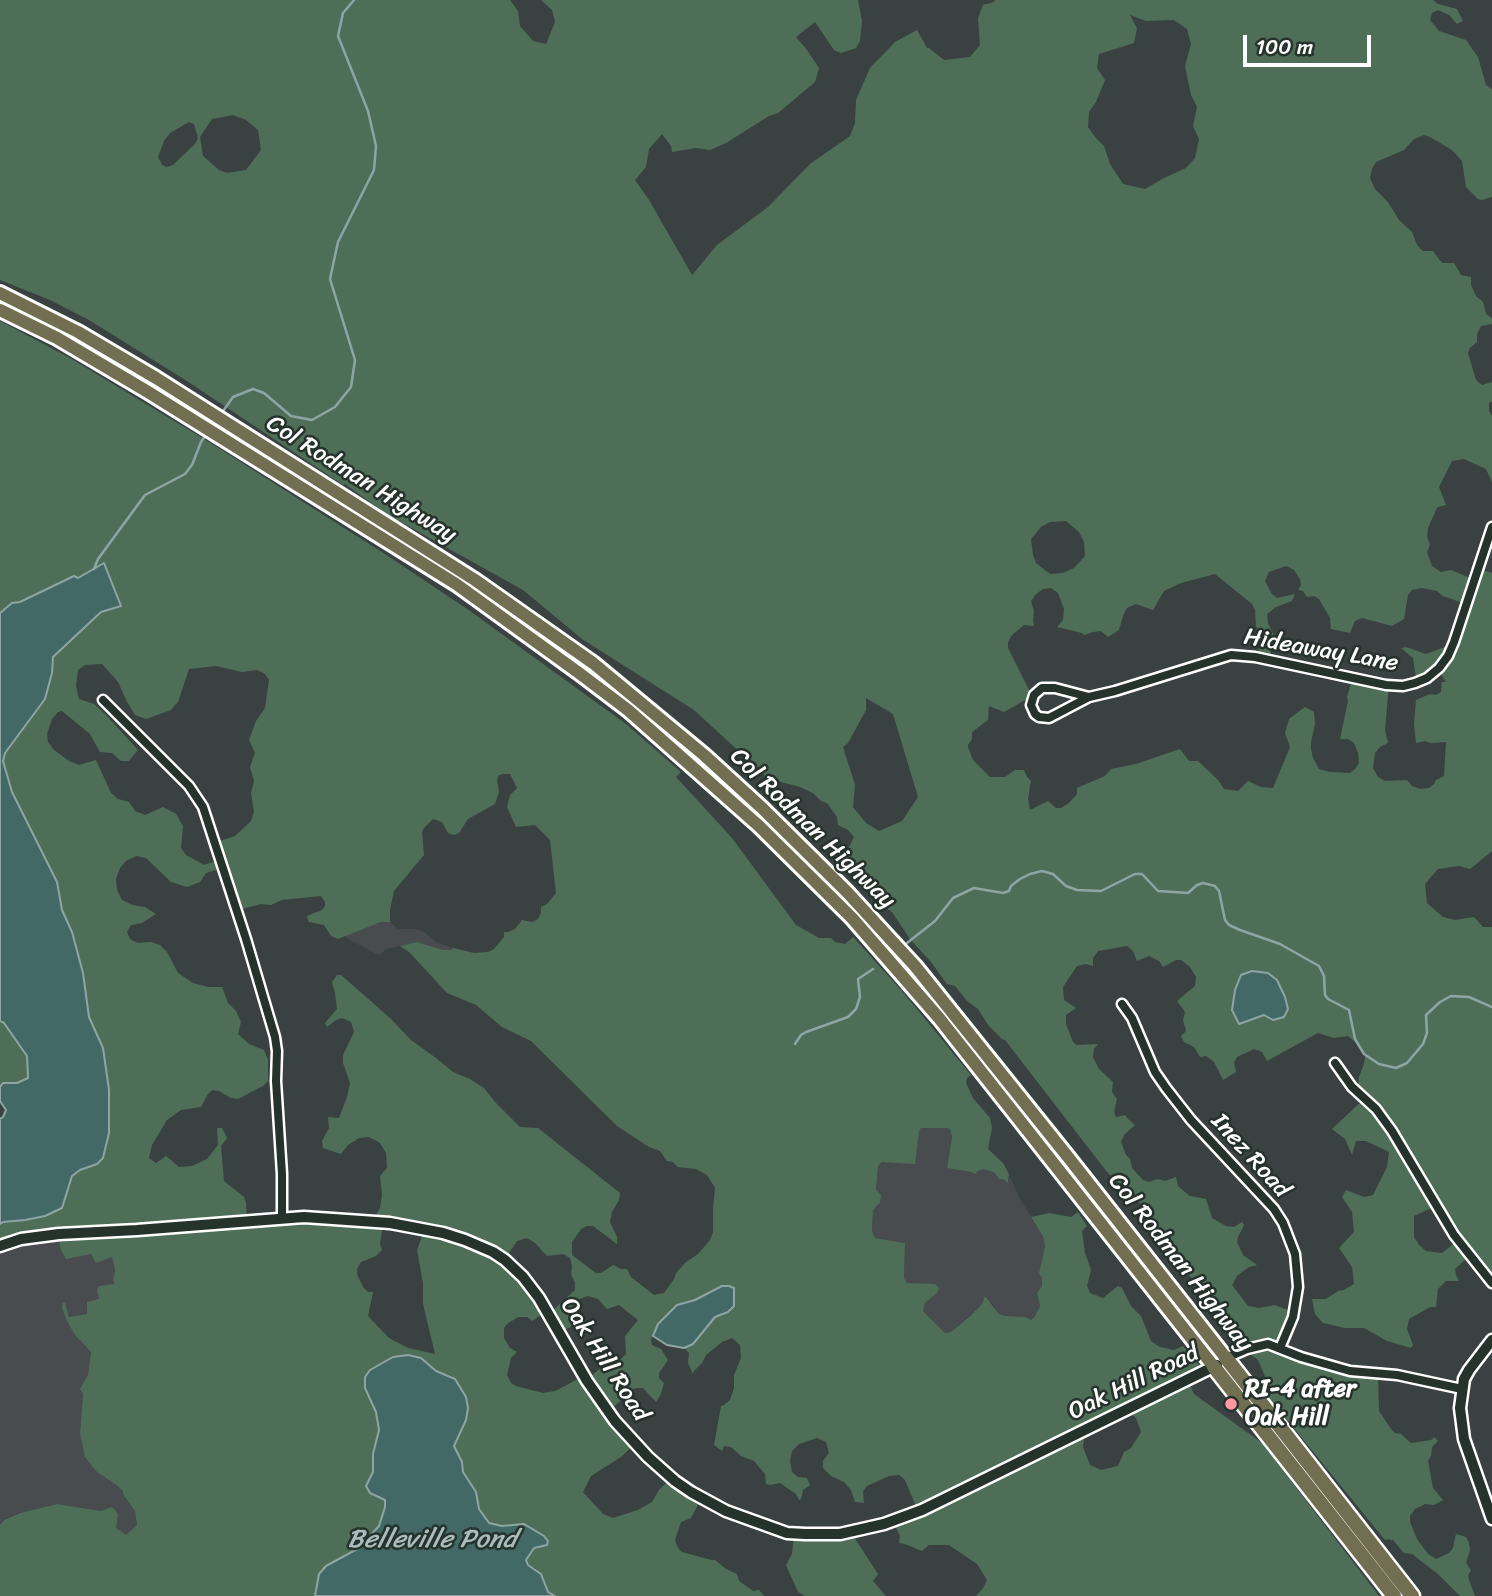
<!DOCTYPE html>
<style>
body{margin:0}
#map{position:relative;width:1492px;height:1596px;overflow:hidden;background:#3a4241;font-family:Sriracha,sans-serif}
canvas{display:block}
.scale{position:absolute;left:1243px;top:35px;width:128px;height:32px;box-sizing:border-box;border:4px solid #fff;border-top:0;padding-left:9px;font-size:21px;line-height:24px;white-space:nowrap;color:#fff;-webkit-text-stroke:5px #26332d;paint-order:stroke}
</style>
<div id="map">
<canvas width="1492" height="1596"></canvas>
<div class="scale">100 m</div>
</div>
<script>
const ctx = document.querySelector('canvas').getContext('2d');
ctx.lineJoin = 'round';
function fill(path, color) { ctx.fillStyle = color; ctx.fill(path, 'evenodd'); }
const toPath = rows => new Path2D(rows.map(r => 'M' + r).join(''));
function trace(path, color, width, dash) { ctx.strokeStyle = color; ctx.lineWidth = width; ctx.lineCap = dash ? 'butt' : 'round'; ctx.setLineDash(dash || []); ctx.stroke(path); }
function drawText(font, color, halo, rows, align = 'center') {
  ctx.font = font + ' Sriracha,sans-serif'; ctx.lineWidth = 5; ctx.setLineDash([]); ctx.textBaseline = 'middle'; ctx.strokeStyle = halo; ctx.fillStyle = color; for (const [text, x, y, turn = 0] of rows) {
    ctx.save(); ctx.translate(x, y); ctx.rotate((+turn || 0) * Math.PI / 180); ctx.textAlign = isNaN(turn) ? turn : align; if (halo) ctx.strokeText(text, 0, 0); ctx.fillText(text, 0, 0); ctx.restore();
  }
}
const built = toPath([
 [381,922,390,922,398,929,413,929,423,931,436,942,453,948,453,950,443,950,417,942,386,949,379,955,346,938,347,935],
 [921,1128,946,1128,950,1129,952,1137,947,1168,971,1172,983,1169,994,1172,999,1179,1002,1178,1008,1182,1010,1177,1020,1199,1043,1236,1045,1246,1039,1273,1042,1278,1042,1286,1037,1294,1040,1306,1035,1316,1030,1320,1025,1317,1005,1316,999,1314,992,1303,982,1304,951,1332,945,1333,923,1310,925,1303,937,1293,918,1284,907,1283,904,1278,905,1243,875,1238,872,1231,873,1211,878,1206,876,1190,878,1166,919,1132],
 [56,1228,91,1254,112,1257,115,1270,113,1279,114,1284,87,1314,69,1317,63,1303,75,1335,91,1352,88,1375,81,1389,83,1394,80,1433,97,1472,115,1484,123,1492,123,1494,135,1511,137,1525,126,1535,115,1528,118,1514,111,1507,101,1511,57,1504,20,1513,4,1519,0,1525,0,1243,28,1233]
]);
const green = toPath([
 [0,0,510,0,518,11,520,26,533,41,546,44,555,22,552,10,541,0,858,0,862,21,860,41,856,48,841,53,834,50,815,22,796,37,807,50,819,68,815,82,778,113,769,116,726,143,710,150,696,148,672,152,671,146,662,134,649,149,646,167,635,180,649,200,692,275,717,245,768,207,810,164,850,136,855,123,856,100,870,68,895,42,917,30,927,48,929,48,944,60,970,57,980,45,978,18,983,5,994,2,995,0,1433,0,1438,4,1457,9,1463,21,1457,24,1449,15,1438,10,1432,13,1430,20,1439,31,1466,40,1478,57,1486,85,1492,89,1492,197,1482,200,1478,199,1466,187,1462,161,1452,150,1430,137,1424,135,1414,139,1404,150,1376,162,1372,169,1370,178,1375,189,1388,202,1399,220,1412,232,1417,245,1423,251,1433,251,1442,263,1454,263,1461,275,1471,277,1471,285,1476,296,1483,302,1486,314,1492,318,1492,324,1481,326,1477,334,1477,342,1470,348,1468,353,1476,380,1482,385,1492,382,1492,401,1489,403,1489,411,1492,416,1492,482,1486,469,1464,459,1452,461,1439,487,1446,505,1438,507,1436,510,1428,528,1427,537,1430,545,1427,552,1432,566,1441,572,1451,570,1470,578,1473,577,1476,568,1492,573,1492,851,1470,869,1459,866,1438,869,1425,884,1427,903,1443,917,1455,920,1474,917,1483,927,1492,927,1492,1276,1491,1271,1469,1256,1455,1269,1456,1275,1459,1281,1446,1281,1438,1289,1436,1307,1430,1307,1409,1319,1407,1329,1413,1345,1411,1348,1387,1341,1364,1328,1345,1328,1323,1323,1315,1314,1312,1299,1326,1299,1338,1291,1344,1290,1354,1284,1352,1267,1339,1248,1354,1232,1352,1212,1342,1197,1346,1190,1364,1197,1373,1195,1387,1167,1389,1152,1366,1141,1356,1141,1352,1155,1345,1139,1332,1129,1364,1099,1357,1091,1359,1077,1364,1064,1365,1056,1359,1045,1348,1036,1334,1038,1318,1033,1267,1061,1262,1052,1254,1049,1237,1057,1234,1063,1236,1072,1223,1080,1214,1062,1206,1056,1200,1057,1194,1047,1184,1042,1181,1036,1186,1031,1183,1020,1185,1012,1177,1001,1195,986,1196,977,1190,967,1181,960,1176,960,1163,967,1159,961,1149,956,1137,961,1133,951,1127,946,1098,951,1093,958,1093,966,1086,964,1077,966,1063,987,1064,1000,1076,1008,1066,1015,1066,1024,1073,1042,1077,1045,1098,1044,1094,1049,1093,1057,1099,1069,1113,1082,1112,1092,1117,1099,1114,1112,1116,1117,1125,1115,1129,1120,1135,1125,1124,1135,1121,1142,1126,1155,1130,1159,1132,1168,1143,1180,1149,1182,1158,1179,1165,1181,1176,1177,1178,1186,1186,1193,1190,1196,1206,1199,1212,1218,1226,1226,1234,1227,1242,1222,1244,1225,1238,1237,1237,1242,1243,1255,1257,1265,1249,1267,1237,1276,1232,1285,1248,1306,1259,1308,1274,1305,1294,1312,1283,1349,1378,1376,1379,1411,1391,1429,1395,1433,1401,1434,1411,1443,1431,1440,1434,1437,1438,1441,1432,1447,1431,1456,1428,1461,1433,1488,1443,1500,1434,1505,1425,1504,1415,1509,1410,1516,1410,1522,1417,1539,1428,1554,1436,1559,1449,1553,1453,1548,1456,1534,1466,1537,1469,1543,1470,1550,1466,1563,1471,1570,1468,1575,1469,1580,1475,1596,1460,1596,1438,1574,1412,1554,1404,1553,1393,1540,1390,1540,1389,1539,1385,1540,1266,1394,1269,1386,1258,1360,1245,1350,1235,1332,1225,1322,1217,1308,1183,1268,1173,1246,1141,1204,1107,1172,1005,1040,1002,1039,988,1025,978,1009,967,1001,955,986,947,984,931,962,910,939,892,912,881,905,854,869,843,859,854,837,848,830,838,825,837,817,827,803,821,801,813,793,800,787,766,778,759,767,752,768,743,755,694,710,582,639,523,590,399,521,397,522,345,484,343,485,187,381,89,320,50,300,0,280],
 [1130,15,1146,21,1174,20,1187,29,1191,44,1185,66,1191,95,1197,107,1193,126,1199,139,1195,158,1186,168,1164,178,1145,189,1123,184,1110,164,1104,146,1095,137,1088,127,1089,112,1096,102,1105,80,1097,68,1099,54,1134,43,1137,28],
 [233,115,246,120,258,130,261,150,246,170,227,173,219,170,203,156,200,137,212,119],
 [189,122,194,124,198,138,195,144,173,165,167,167,162,165,158,157,164,141,170,133],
 [1066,521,1079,532,1084,542,1085,556,1074,568,1063,573,1050,574,1036,563,1033,555,1031,539,1041,527,1050,522],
 [1286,566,1294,570,1300,579,1301,585,1298,590,1303,591,1307,597,1314,596,1319,599,1330,618,1331,629,1350,633,1355,621,1362,618,1392,626,1404,619,1408,595,1412,590,1422,588,1437,591,1443,596,1463,603,1450,645,1426,654,1406,647,1398,649,1401,648,1413,658,1416,678,1423,677,1437,668,1446,682,1442,682,1441,692,1436,695,1430,694,1416,700,1414,725,1416,743,1425,741,1431,743,1446,742,1444,776,1436,780,1434,784,1429,788,1420,789,1412,786,1407,780,1385,781,1378,777,1373,768,1375,753,1380,747,1388,743,1385,730,1389,684,1353,676,1347,697,1348,701,1340,739,1348,739,1354,743,1358,753,1359,763,1356,768,1350,773,1330,772,1319,769,1313,758,1311,749,1311,742,1315,724,1314,712,1305,707,1289,719,1285,733,1290,747,1273,788,1261,787,1248,781,1238,791,1224,789,1218,780,1198,761,1189,761,1180,749,1136,764,1111,769,1105,776,1077,788,1077,794,1069,803,1061,808,1056,808,1048,801,1030,810,1028,799,1031,781,1027,777,1024,770,1015,770,1005,777,990,777,973,760,968,747,968,745,972,739,972,732,988,720,989,706,1004,712,1032,696,1008,648,1008,642,1012,635,1024,625,1034,626,1033,621,1034,611,1031,601,1036,594,1043,589,1051,588,1058,593,1064,609,1063,620,1057,627,1082,633,1084,635,1093,632,1101,631,1108,637,1119,630,1123,616,1127,608,1136,604,1153,610,1164,591,1181,583,1215,574,1252,604,1255,610,1256,626,1261,635,1258,654,1267,657,1270,656,1274,636,1268,623,1267,614,1276,607,1292,601,1295,594,1277,598,1272,594,1265,581,1269,572],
 [866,698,893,714,918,797,902,821,879,831,866,823,853,807,855,785,843,747,848,743,866,710],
 [1252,971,1268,973,1277,980,1273,1020,1264,1015,1239,1024],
 [1429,1209,1442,1214,1457,1241,1442,1253,1426,1251,1419,1245,1414,1237,1414,1216],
 [0,321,70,358,214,445,388,556,470,611,626,724,681,772,676,777,732,838,796,925,819,938,831,938,835,942,845,944,853,937,902,991,971,1075,967,1078,966,1083,973,1098,990,1118,992,1128,988,1149,1003,1163,1009,1174,1008,1183,1003,1179,999,1179,994,1172,983,1169,978,1171,975,1174,971,1172,947,1168,952,1137,950,1129,946,1128,921,1128,919,1132,915,1164,882,1162,878,1166,876,1190,881,1195,880,1202,873,1211,872,1231,875,1238,905,1243,904,1278,907,1283,935,1284,939,1288,937,1293,925,1303,923,1311,945,1333,951,1332,970,1316,982,1304,985,1296,999,1314,1005,1316,1025,1317,1031,1320,1035,1316,1040,1306,1037,1293,1042,1286,1042,1278,1039,1273,1045,1246,1043,1236,1031,1217,1049,1213,1071,1217,1078,1212,1087,1226,1082,1231,1085,1253,1091,1270,1087,1286,1090,1293,1103,1298,1118,1286,1122,1288,1131,1306,1141,1316,1151,1341,1160,1347,1174,1350,1183,1346,1204,1371,1188,1381,1194,1394,1262,1443,1379,1596,976,1596,983,1588,987,1580,977,1564,949,1545,929,1545,922,1551,905,1544,899,1543,900,1536,892,1519,917,1509,905,1480,899,1475,889,1476,867,1486,863,1491,864,1503,855,1502,851,1490,844,1482,831,1476,823,1468,823,1461,829,1453,826,1442,817,1438,799,1444,792,1451,790,1461,792,1472,798,1477,807,1478,810,1485,803,1490,801,1499,799,1500,796,1494,780,1483,770,1485,766,1484,765,1474,754,1461,741,1456,731,1447,724,1446,722,1451,714,1445,721,1406,724,1405,730,1400,734,1388,734,1375,741,1358,740,1345,732,1338,722,1342,706,1355,702,1363,694,1371,693,1374,688,1363,689,1353,684,1348,693,1344,715,1317,728,1312,722,1286,695,1300,677,1305,658,1324,651,1340,652,1345,661,1349,668,1360,659,1373,659,1378,664,1383,661,1394,656,1402,643,1388,635,1388,610,1410,635,1444,621,1457,591,1476,583,1492,603,1514,613,1518,638,1510,652,1502,659,1490,672,1477,701,1499,691,1518,681,1522,675,1540,678,1548,682,1552,711,1560,715,1560,726,1569,737,1574,739,1581,753,1591,759,1590,764,1596,555,1596,548,1592,540,1574,536,1569,528,1565,526,1560,534,1548,524,1524,502,1526,489,1523,479,1509,476,1492,462,1472,462,1462,454,1446,466,1420,451,1376,436,1371,421,1358,365,1388,376,1412,379,1430,373,1454,373,1472,370,1493,385,1500,385,1507,379,1526,359,1548,326,1566,315,1591,315,1596,0,1596,0,1525,4,1520,20,1513,57,1504,101,1511,111,1507,114,1509,118,1514,116,1528,126,1535,137,1525,135,1511,123,1494,123,1491,115,1484,97,1472,85,1457,80,1433,83,1394,80,1389,88,1375,91,1352,75,1335,66,1319,62,1308,63,1303,65,1303,69,1317,87,1314,87,1302,99,1299,97,1290,99,1286,114,1284,113,1279,115,1270,112,1257,96,1263,91,1254,66,1259,60,1248,59,1229,57,1228,27,1233,0,1243,0,1224,3,1222,62,1208,72,1176,80,1170,97,1164,103,1158,109,1133,109,1090,103,1048,89,1017,83,973,72,932,62,910,57,882,12,792,3,761,4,753,45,699,52,673,53,657,101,612,120,606,103,563,78,578,74,576,20,602,12,603,0,613],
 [102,664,118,682,127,702,135,715,146,719,171,710,174,706,178,702,189,669,216,666,242,672,257,670,265,674,269,680,265,708,256,721,249,740,255,753,250,767,254,781,251,793,254,812,251,821,235,836,214,843,219,860,204,865,186,855,181,848,183,826,176,814,163,807,145,815,135,811,129,802,118,799,111,793,96,760,79,765,69,761,54,750,48,742,47,734,52,719,58,712,62,711,90,734,100,752,112,753,121,761,129,761,138,750,106,715,94,704,79,699,76,686,78,670,85,665],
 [502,774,510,774,517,788,510,795,507,807,516,827,535,825,550,840,556,893,547,904,541,907,541,913,538,919,532,922,522,920,515,929,508,932,504,932,504,937,494,949,488,952,474,953,453,948,452,950,443,950,417,942,400,946,409,952,447,993,476,1005,502,1027,531,1041,617,1126,649,1147,660,1151,667,1161,673,1162,678,1167,696,1169,707,1175,715,1188,713,1208,713,1232,710,1240,698,1254,686,1262,676,1273,674,1279,664,1293,654,1295,631,1277,627,1269,621,1269,613,1265,601,1273,596,1273,572,1255,572,1242,581,1229,587,1226,593,1226,617,1244,617,1237,610,1222,612,1212,619,1200,620,1193,538,1128,520,1127,495,1102,484,1088,470,1079,453,1072,436,1058,411,1040,390,1018,341,975,337,975,332,982,335,993,337,1009,325,1023,327,1027,336,1020,342,1018,351,1022,354,1032,343,1055,343,1063,350,1083,347,1097,339,1118,328,1117,329,1128,322,1141,323,1148,341,1154,348,1145,359,1138,369,1137,380,1143,386,1153,387,1168,380,1176,382,1195,380,1208,372,1222,247,1221,246,1203,244,1197,224,1181,221,1146,227,1138,222,1128,217,1128,218,1145,207,1159,192,1166,179,1167,166,1156,156,1163,149,1158,152,1145,167,1120,181,1110,201,1107,208,1094,212,1090,219,1091,231,1098,238,1099,263,1086,268,1081,268,1059,264,1050,249,1044,238,1034,241,1022,236,1011,228,1003,222,987,208,987,193,983,178,973,167,952,160,945,151,942,138,943,130,939,127,932,131,925,142,923,156,914,145,907,133,905,122,900,117,890,116,879,120,868,126,861,136,856,146,858,171,882,187,887,200,882,206,873,223,868,238,910,261,904,271,905,282,900,321,896,325,902,325,906,322,910,309,915,307,917,309,922,324,925,331,936,338,939,381,922,390,922,390,910,394,891,424,855,422,832,424,828,433,819,442,822,448,833,454,835,459,833,468,819,495,804,499,792,497,781,498,776],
 [383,1224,424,1231,417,1250,423,1283,423,1304,435,1354,408,1348,389,1338,368,1316,373,1292,368,1292,363,1287,357,1274,357,1269,361,1262,376,1256,382,1250,380,1244],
 [527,1238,535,1243,547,1256,563,1254,570,1258,572,1266,571,1274,575,1283,575,1290,550,1313,560,1333,572,1326,572,1306,579,1299,588,1296,598,1299,607,1309,619,1305,638,1320,625,1336,626,1354,616,1364,609,1368,601,1368,588,1378,584,1376,555,1391,543,1393,516,1386,511,1383,507,1375,511,1358,517,1352,510,1348,504,1338,504,1328,507,1324,518,1317,527,1317,532,1321,545,1312,505,1259,517,1241],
 [1128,1411,1136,1418,1141,1432,1131,1448,1124,1452,1118,1466,1101,1470,1090,1465,1083,1447,1085,1431],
 [0,1021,4,1023,27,1056,28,1078,17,1083,3,1083,0,1087],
 [852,1530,856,1540,878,1574,873,1581,886,1596,805,1596,798,1592,786,1565,792,1554,794,1534]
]);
const water = toPath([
 [104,563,121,606,101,612,53,657,52,673,45,699,5,753,3,761,12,792,57,882,62,910,72,932,83,973,89,1017,103,1048,109,1090,109,1133,103,1158,97,1164,80,1170,72,1176,62,1208,45,1216,25,1220,3,1222,0,1224,0,1119,3,1117,6,1110,0,1101,0,1087,3,1083,17,1083,28,1078,27,1056,4,1023,0,1021,0,613,12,603,20,602,74,576,78,578,104,563],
 [1252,971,1268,973,1277,980,1285,997,1288,1009,1284,1017,1273,1020,1264,1015,1239,1024,1232,1010,1235,990,1241,975,1252,971],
 [722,1286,729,1286,734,1288,734,1306,728,1312,715,1317,693,1344,684,1348,667,1345,653,1336,658,1324,677,1305,695,1300,722,1286],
 [408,1355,421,1358,436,1371,455,1379,466,1397,468,1408,466,1420,454,1446,462,1462,463,1472,476,1492,479,1509,489,1523,502,1526,524,1524,544,1536,548,1541,547,1545,534,1548,526,1560,528,1565,541,1574,548,1592,555,1596,315,1596,319,1574,326,1566,359,1548,379,1526,385,1507,385,1500,370,1493,366,1486,373,1472,373,1454,379,1430,376,1412,365,1388,365,1377,370,1370,393,1357,408,1355]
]);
const stream = toPath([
 [221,414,233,397,253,389,264,393,291,416,312,420,335,407,351,387,355,360,330,279,338,242,374,170,376,146,368,111,338,36,343,13,354,0],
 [94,569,98,559,145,495,185,474,192,465,201,442,207,433],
 [907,943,935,921,953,898,974,888,1003,893,1009,891,1011,886,1020,879,1030,874,1042,871,1053,874,1066,886,1077,890,1101,891,1135,874,1142,874,1158,891,1188,893,1197,885,1203,883,1215,886,1219,891,1225,920,1229,925,1240,930,1280,944,1319,966,1324,976,1325,995,1328,999,1349,1010,1355,1039,1364,1054,1379,1064,1396,1068,1407,1063,1423,1044,1427,1033,1426,1015,1440,1002,1451,996,1469,997,1492,1007],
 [795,1044,801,1035,806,1032,848,1017,856,1009,860,997,858,979,873,969]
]);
const minor = toPath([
 [1089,697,1055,688,1042,688,1034,695,1031,705,1035,714,1039,717,1049,718,1089,697,1115,691,1231,655,1255,657,1386,685,1403,686,1415,683,1427,678,1439,668,1448,656,1454,642,1492,527],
 [103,700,189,786,203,807,246,939,275,1037,277,1051,276,1081,282,1174,282,1218],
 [1122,1004,1132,1018,1155,1072,1166,1088,1191,1120,1274,1209,1283,1223,1295,1254,1298,1287,1293,1317,1280,1348],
 [1335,1063,1352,1087,1376,1109,1392,1131,1454,1235,1492,1283],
 [1226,1358,1247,1349,1268,1344,1301,1357,1350,1371,1397,1375,1462,1389]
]);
const tertiary = toPath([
 [0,1246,21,1239,59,1234,137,1230,304,1217,390,1223,443,1233,465,1240,493,1252,505,1260,523,1277,539,1298,587,1381,615,1421,648,1457,675,1481,691,1492,726,1511,787,1533,805,1534,840,1534,884,1524,922,1510,1217,1365],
 [1492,1340,1469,1370,1464,1379,1460,1408,1464,1439,1492,1519]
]);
const trunk = toPath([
 [0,293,78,332,156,378,475,580,593,663,704,755,762,808,847,892,915,966,1068,1157,1226,1358],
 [0,310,57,338,148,392,456,584,579,673,628,710,759,826,852,918,939,1018,1214,1367]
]);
const motorway = toPath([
 [1226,1358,1412,1596],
 [1214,1367,1394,1596]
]);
const markers = [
 [1231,1404,7,"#ff9aa2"]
];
const streetNames = [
 ["Col Rodman Highway",361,480,32],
 ["Hideaway Lane",1321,651,10],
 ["Col Rodman Highway",812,829,44],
 ["Inez Road",1250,1156,48],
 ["Col Rodman Highway",1180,1263,52],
 ["Oak Hill Road",604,1360,57],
 ["Oak Hill Road",1134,1383,-26]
];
const poiNames = [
 ["RI-4 after",1245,1390],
 ["Oak Hill",1245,1418]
];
const waterNames = [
 ["Belleville Pond",432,1540]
];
fill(built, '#484c4f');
fill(green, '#4f6e58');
fill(water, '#436967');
trace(water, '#8ea5a4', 2);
trace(stream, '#8ea5a4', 2.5);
trace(minor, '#fff', 13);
trace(tertiary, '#fff', 15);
trace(trunk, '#fff', 18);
trace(motorway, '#fff', 19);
trace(minor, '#26332d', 8);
trace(tertiary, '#26332d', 10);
trace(trunk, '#726e52', 12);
trace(motorway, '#726e52', 14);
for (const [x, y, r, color] of markers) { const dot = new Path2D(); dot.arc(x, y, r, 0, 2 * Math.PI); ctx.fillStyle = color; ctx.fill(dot); trace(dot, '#26332d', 2.5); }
drawText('24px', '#fff', '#26332d', streetNames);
drawText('bold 24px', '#fff', '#26332d', poiNames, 'left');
drawText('italic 26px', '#aabcbb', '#26332d', waterNames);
</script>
